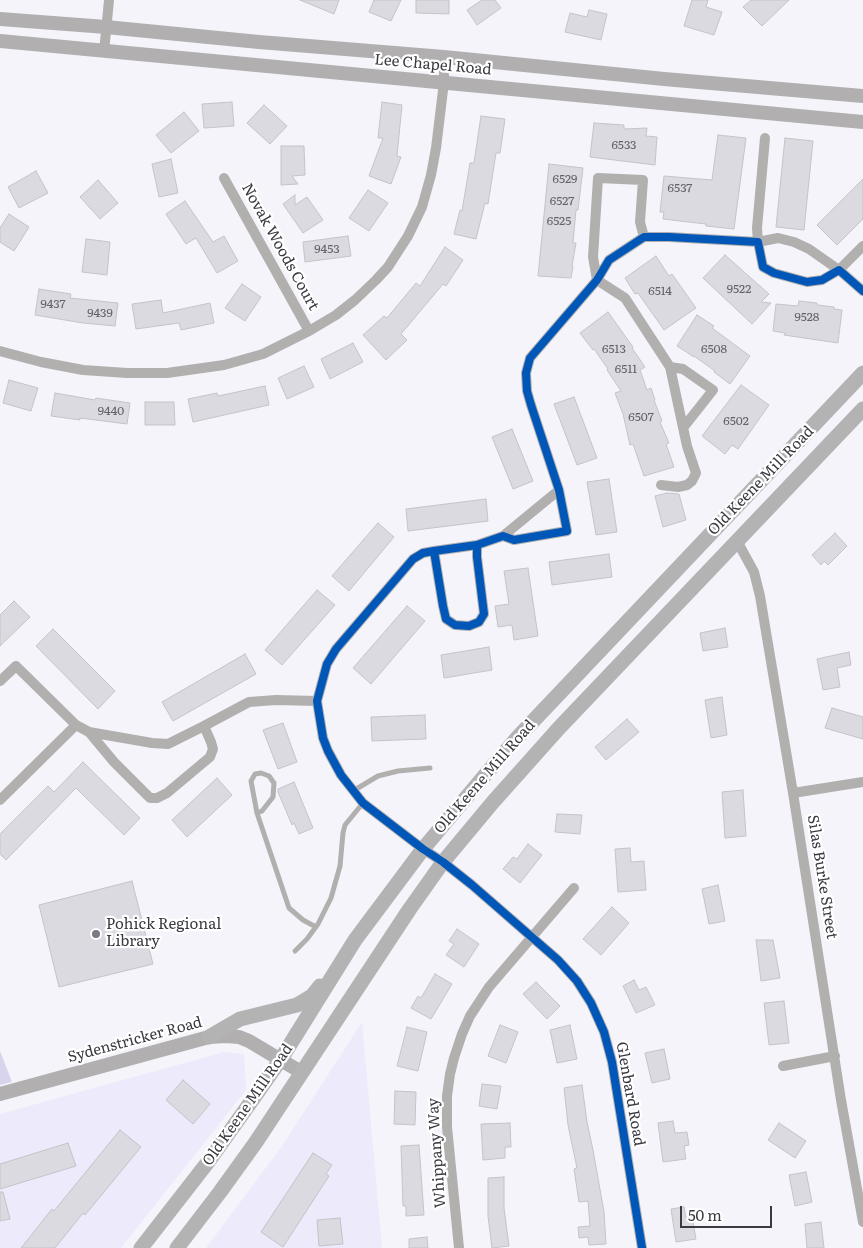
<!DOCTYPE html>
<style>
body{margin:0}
#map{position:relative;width:863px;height:1248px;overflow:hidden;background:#f4f4fa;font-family:Literata,serif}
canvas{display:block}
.scale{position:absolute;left:680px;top:1206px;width:92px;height:22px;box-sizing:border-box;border:2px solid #3b3941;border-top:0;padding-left:6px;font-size:15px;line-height:18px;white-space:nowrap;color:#3b3941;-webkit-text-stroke:4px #fff;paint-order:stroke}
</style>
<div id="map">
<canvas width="863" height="1248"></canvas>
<div class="scale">50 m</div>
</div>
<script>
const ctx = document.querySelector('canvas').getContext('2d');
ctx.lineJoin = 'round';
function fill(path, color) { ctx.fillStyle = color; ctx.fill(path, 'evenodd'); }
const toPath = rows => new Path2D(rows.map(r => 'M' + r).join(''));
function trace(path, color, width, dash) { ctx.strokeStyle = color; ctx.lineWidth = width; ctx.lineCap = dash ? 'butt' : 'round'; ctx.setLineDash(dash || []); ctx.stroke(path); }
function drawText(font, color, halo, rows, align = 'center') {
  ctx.font = font + ' Literata,serif'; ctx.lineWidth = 4.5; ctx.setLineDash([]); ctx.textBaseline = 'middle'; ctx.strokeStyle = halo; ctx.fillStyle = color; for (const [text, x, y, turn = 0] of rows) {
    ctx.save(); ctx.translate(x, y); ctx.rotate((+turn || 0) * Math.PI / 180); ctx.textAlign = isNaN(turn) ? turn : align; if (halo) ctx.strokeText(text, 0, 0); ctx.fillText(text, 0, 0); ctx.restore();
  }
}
const built = toPath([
 [362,1022,382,1248,206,1248,282,1146],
 [224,1052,244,1054,246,1090,121,1248,0,1248,0,1114]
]);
const green = toPath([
 [0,1051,12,1082,0,1085]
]);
const building = toPath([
 [300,0,339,0,334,14,300,0],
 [374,0,401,0,391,21,369,12,374,0],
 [416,0,449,0,449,14,416,13,416,0],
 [482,0,495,0,501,8,477,25,467,10,482,0],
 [692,0,708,0,706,7,722,12,714,35,684,26,692,0],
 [751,0,789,0,762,26,743,7,751,0],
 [589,10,607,14,601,40,565,32,570,13,587,17,589,10],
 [232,102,234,126,204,128,202,104,232,102],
 [382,102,402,105,397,156,401,157,391,184,369,176,383,138,378,138,382,102],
 [264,105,287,126,270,144,247,123,264,105],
 [184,112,199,131,171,153,156,135,184,112],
 [481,116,505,119,500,153,496,153,488,204,485,203,476,239,454,234,460,210,462,211,470,163,474,163,481,116],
 [594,123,624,125,624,129,647,128,646,136,657,137,655,165,590,157,594,123],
 [718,135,746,138,734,229,706,226,706,224,663,219,664,212,660,212,664,176,712,180,718,135],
 [785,138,813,141,804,230,776,227,785,138],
 [281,146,304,146,305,175,292,176,298,184,281,185,281,146],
 [171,159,178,193,159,197,152,164,171,159],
 [549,164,583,168,578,210,576,210,573,243,576,243,572,266,573,266,571,278,538,276,549,164],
 [36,171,48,193,19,208,8,187,36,171],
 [863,179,863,219,837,245,817,225,863,179],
 [98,180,118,203,100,219,80,197,98,180],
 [368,190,388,203,369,231,349,218,368,190],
 [295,195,295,205,307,197,323,220,303,233,283,204,295,195],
 [185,201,213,242,224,236,238,261,217,273,196,238,186,244,166,214,185,201],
 [9,214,29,227,14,251,0,242,0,228,9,214],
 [348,236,351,256,305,262,303,242,348,236],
 [86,239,110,242,107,275,82,272,86,239],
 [445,247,463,260,446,286,443,284,401,334,407,340,386,360,363,335,384,316,387,318,416,283,420,286,445,247],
 [725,255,769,294,761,302,771,303,752,324,703,278,725,255],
 [656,256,669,276,672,274,696,308,664,330,638,293,635,294,625,278,656,256],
 [242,284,261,297,245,321,225,308,242,284],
 [39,289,71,294,70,298,118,303,115,326,83,323,35,315,39,289],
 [161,300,163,313,210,303,214,323,181,330,179,323,136,329,132,304,161,300],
 [799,301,817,303,817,305,834,307,834,309,842,310,838,343,784,335,785,333,773,331,776,304,798,306,799,301],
 [608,312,633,347,632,348,645,367,640,370,647,390,651,388,655,400,654,400,662,421,660,422,669,443,666,444,674,467,644,476,633,444,630,445,623,414,615,393,621,391,607,370,608,369,594,349,593,350,580,333,608,312],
 [697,315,714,326,712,328,750,356,730,384,714,372,715,371,694,356,694,357,677,346,697,315],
 [353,343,363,362,330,379,321,359,353,343],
 [304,366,314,387,287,399,278,378,304,366],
 [9,380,38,388,31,411,3,403,9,380],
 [741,385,769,405,738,449,732,445,725,454,702,436,741,385],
 [265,386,269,405,193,422,188,399,217,393,218,396,265,386],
 [55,393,95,400,96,398,130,403,127,424,80,418,80,420,51,416,55,393],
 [574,397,597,458,577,465,554,404,574,397],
 [145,402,174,402,175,425,145,425,145,402],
 [512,429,533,481,513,489,492,437,512,429],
 [609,479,617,532,596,535,587,482,609,479],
 [667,493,679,494,686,520,663,527,655,496,667,493],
 [486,499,488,521,408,531,406,509,486,499],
 [378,523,394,537,349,591,332,576,378,523],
 [835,533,847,546,828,565,824,561,821,565,812,555,835,533],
 [609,554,612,577,552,585,549,562,609,554],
 [528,568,538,636,514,640,512,625,498,627,495,606,509,604,504,571,528,568],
 [317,590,335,605,282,665,265,650,317,590],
 [14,601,30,617,0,646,0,615,14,601],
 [407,606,425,621,371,684,353,668,407,606],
 [725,628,728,647,703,651,700,633,725,628],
 [53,629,115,691,98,709,36,646,53,629],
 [489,647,492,670,444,678,441,655,489,647],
 [849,652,851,665,837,668,840,687,823,690,817,659,849,652],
 [245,654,256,674,173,721,162,702,245,654],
 [722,697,727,735,711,738,705,700,722,697],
 [832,708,863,717,863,739,825,728,832,708],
 [425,715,426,739,372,741,371,717,425,715],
 [627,719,639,732,606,760,595,747,627,719],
 [283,723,297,762,278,769,263,730,283,723],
 [83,762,140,818,124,835,76,788,6,860,0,854,0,834,48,786,54,792,83,762],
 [217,778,232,795,187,837,172,820,217,778],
 [294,782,313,828,299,834,294,823,292,825,278,792,278,789,294,782],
 [743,790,746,836,725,838,722,792,743,790],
 [557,814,582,815,580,834,555,832,557,814],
 [528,844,542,855,520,883,503,869,513,857,517,859,528,844],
 [630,848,631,862,644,861,646,890,618,892,615,849,630,848],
 [132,881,153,964,59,987,39,905,132,881],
 [718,885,725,921,709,924,702,889,718,885],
 [612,907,629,923,601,955,583,939,612,907],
 [457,929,479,944,464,967,446,955,454,944,449,941,457,929],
 [756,940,773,940,780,978,761,981,756,940],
 [435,974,452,984,431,1019,411,1008,418,996,421,998,435,974],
 [634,980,639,990,646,987,655,1005,636,1013,623,986,634,980],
 [536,982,560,1006,547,1019,523,994,536,982],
 [784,1001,789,1043,769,1045,764,1003,784,1001],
 [500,1025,518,1032,506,1063,488,1056,500,1025],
 [570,1025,577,1059,557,1063,550,1030,570,1025],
 [407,1027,427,1032,418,1071,397,1066,407,1027],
 [664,1049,670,1079,652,1083,645,1053,664,1049],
 [183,1080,210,1104,193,1124,166,1100,183,1080],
 [482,1084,501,1086,497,1109,479,1106,482,1084],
 [582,1085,587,1122,593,1150,604,1212,606,1244,589,1245,588,1237,579,1238,578,1227,590,1226,588,1201,579,1202,574,1169,577,1168,568,1125,564,1088,582,1085],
 [395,1091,416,1092,415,1125,394,1124,395,1091],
 [673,1121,675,1133,687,1132,689,1145,684,1146,686,1159,663,1162,658,1123,673,1121],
 [510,1123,511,1147,505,1147,505,1158,483,1160,481,1124,510,1123],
 [779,1123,806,1141,795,1158,768,1140,779,1123],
 [120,1130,141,1147,85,1215,83,1213,55,1248,21,1248,52,1209,54,1211,120,1130],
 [68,1143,76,1166,0,1189,0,1164,68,1143],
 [419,1145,424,1215,406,1216,406,1206,403,1206,401,1146,419,1145],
 [313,1153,332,1165,326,1174,329,1176,283,1247,261,1232,313,1153],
 [806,1172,812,1202,795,1206,789,1175,806,1172],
 [504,1177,504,1208,509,1246,492,1248,488,1216,488,1178,504,1177],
 [0,1192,3,1192,10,1219,0,1221,0,1192],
 [684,1207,686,1218,692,1217,696,1239,676,1242,671,1209,684,1207],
 [340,1218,343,1244,319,1246,317,1220,340,1218],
 [821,1222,824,1248,807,1248,805,1224,821,1222],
 [427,1237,428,1248,409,1248,409,1239,427,1237]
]);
const lane = toPath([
 [353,791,378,776,398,771,430,768],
 [257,813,262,811,273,797,274,783,269,776,261,773,255,774,251,781,257,813,289,908,303,920,316,927],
 [295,951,307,939,318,924,331,898,340,866,343,833,345,825,363,803]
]);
const street = toPath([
 [104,52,109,0],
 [765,138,757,228,758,242,778,238,794,242,809,249,839,270,863,246],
 [224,178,309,331],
 [644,237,640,222,643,180,598,178,593,257,597,280,625,298,670,367,683,369,713,390,683,428],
 [0,351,41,362,83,370,127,373,167,373,224,365,263,354,309,331,336,315,355,300,376,280,388,267,408,236,422,207,431,175,436,148,444,82,444,57],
 [661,485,678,487,687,485,692,481,696,473,687,446,670,367],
 [503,536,559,490],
 [737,541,754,572,760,596,793,793,841,1100,863,1222],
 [477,545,477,557,484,614,479,622,469,626,455,625,446,619,443,606,434,551,477,545,503,536,514,540,567,531,559,490,531,405,527,391,526,373,530,358,597,280,609,260,644,237,669,237,758,242,763,267,774,273,807,282,822,280,839,270,863,291],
 [434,551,423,553,413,559,336,649,327,664,317,701,323,738,328,751,341,775,363,803,423,849,443,862,472,885,558,960,577,981,591,1003,604,1032,612,1062,642,1248],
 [0,681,16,666,76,725,89,732,152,743,168,744,204,726,249,702,276,700,317,701],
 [89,732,114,762,150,798,157,798,167,793,210,757,213,749,211,742,204,726],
 [793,793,863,782],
 [0,800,76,725],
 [783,1066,835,1056],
 [459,1248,447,1127,447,1096,450,1074,454,1058,462,1034,470,1016,489,987,574,888]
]);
const secondary = toPath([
 [0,19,106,27,259,42,444,57,664,79,863,96],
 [0,41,863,122],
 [0,1094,209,1037,225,1036,239,1037,249,1041,301,1072]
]);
const primary = toPath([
 [209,1037,240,1019,297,1005,312,996,320,986],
 [141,1248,208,1162,248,1106,281,1059,355,940,423,849,486,774,518,737,863,373],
 [177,1248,220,1192,256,1142,409,910,443,862,493,802,559,728,863,409]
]);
const cycleway = toPath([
 [477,545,477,557,484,614,479,622,469,626,455,625,446,619,443,606,434,551,477,545,503,536,514,540,567,531,559,490,531,405,527,391,526,373,530,358,597,280,609,260,644,237,669,237,758,242,763,267,774,273,807,282,822,280,839,270,863,291],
 [434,551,423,553,413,559,336,649,327,664,317,701,323,738,328,751,341,775,363,803,423,849,443,862,472,885,558,960,577,981,591,1003,604,1032,612,1062,642,1248]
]);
const markers = [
 [96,934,5,"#7c7a82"]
];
const numberNames = [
 ["6533",624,145],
 ["6529",565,179],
 ["6537",680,188],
 ["6527",562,201],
 ["6525",559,221],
 ["9453",327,249],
 ["9522",739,289],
 ["6514",660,291],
 ["9437",53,304],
 ["9439",100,313],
 ["9528",807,317],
 ["6513",614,349],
 ["6508",714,349],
 ["6511",626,369],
 ["9440",111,411],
 ["6507",641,417],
 ["6502",736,421]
];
const streetNames = [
 ["Lee Chapel Road",433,65,5],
 ["Novak Woods Court",280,247,61],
 ["Old Keene Mill Road",761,481,-46],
 ["Old Keene Mill Road",485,777,-49],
 ["Silas Burke Street",822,877,81],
 ["Sydenstricker Road",135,1040,-15],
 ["Glenbard Road",630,1094,80],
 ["Old Keene Mill Road",248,1105,-55],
 ["Whippany Way",437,1153,-94]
];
const poiNames = [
 ["Pohick Regional",106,925],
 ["Library",106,942]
];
fill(built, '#edeafb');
fill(green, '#d8d4ed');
fill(building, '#dbdae0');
trace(building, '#c4c3c8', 1);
trace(lane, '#b2b0af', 5);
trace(street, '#b2b0af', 10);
trace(secondary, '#b1afaf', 14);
trace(primary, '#b4b3b4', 15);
trace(cycleway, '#0057b8', 8);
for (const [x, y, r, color] of markers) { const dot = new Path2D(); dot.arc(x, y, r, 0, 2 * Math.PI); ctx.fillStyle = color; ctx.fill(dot); trace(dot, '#fff', 2); }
drawText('12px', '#636169', null, numberNames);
drawText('15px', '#3b3941', '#fff', streetNames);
drawText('15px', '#3b3941', '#fff', poiNames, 'left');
</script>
